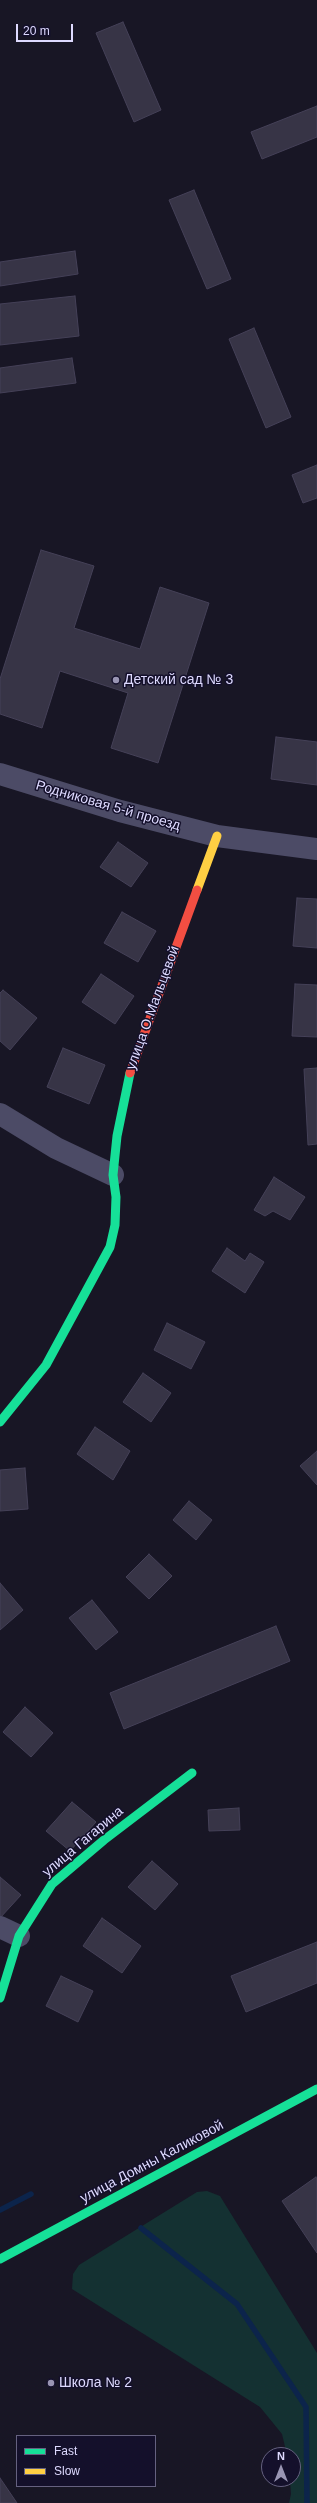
<!DOCTYPE html>
<meta charset="utf-8">
<style>
body{margin:0}
#map{position:relative;width:317px;height:2503px;overflow:hidden;background:#181625;font-family:Helvetica,sans-serif}
canvas{display:block}
.legend{position:absolute;left:16px;top:2435px;width:140px;height:52px;box-sizing:border-box;background:#14102b;border:1px solid #656180;margin:0;padding:5px 7px;list-style:none;font-size:12px;color:#dedaff}
.legend li{display:flex;align-items:center;gap:8px;height:20px}
.legend b{width:20px;border:1px solid #656180}
.north{position:absolute;left:261px;top:2447px;width:40px;height:40px;box-sizing:border-box;background:#14102b;border:1px solid #656180;border-radius:50%;rotate:0deg;font-size:11px;font-weight:700;line-height:16px;text-align:center;color:#dedaff}
.north::after{content:'';display:block;margin:auto;width:14px;height:18px;background:#9995b3;clip-path:polygon(50% 0,100% 100%,50% 72%,0 100%)}
.scale{position:absolute;left:16px;top:24px;width:57px;height:18px;box-sizing:border-box;border:2px solid #dedaff;border-top:0;padding-left:5px;font-size:12px;line-height:14px;white-space:nowrap;color:#dedaff;-webkit-text-stroke:3px #14102b;paint-order:stroke}
</style>
<div id="map">
<canvas width="317" height="2503"></canvas>
<ul class="legend">
<li><b style="height:5px;background:#16e098"></b>Fast</li>
<li><b style="height:5px;background:#ffcf43"></b>Slow</li>
</ul>
<div class="north">N</div>
<div class="scale">20 m</div>
</div>
<script>
const ctx = document.querySelector('canvas').getContext('2d');
ctx.lineJoin = 'round';
function fill(path, color) { ctx.fillStyle = color; ctx.fill(path, 'evenodd'); }
const toPath = rows => new Path2D(rows.map(r => 'M' + r).join(''));
function trace(path, color, width, dash) { ctx.strokeStyle = color; ctx.lineWidth = width; ctx.lineCap = dash ? 'butt' : 'round'; ctx.setLineDash(dash || []); ctx.stroke(path); }
function drawText(font, color, halo, rows, align = 'center') {
  ctx.font = font + ' Helvetica,sans-serif'; ctx.lineWidth = 3; ctx.setLineDash([]); ctx.textBaseline = 'middle'; ctx.strokeStyle = halo; ctx.fillStyle = color; for (const [text, x, y, turn = 0] of rows) {
    ctx.save(); ctx.translate(x, y); ctx.rotate((+turn || 0) * Math.PI / 180); ctx.textAlign = isNaN(turn) ? turn : align; if (halo) ctx.strokeText(text, 0, 0); ctx.fillText(text, 0, 0); ctx.restore();
  }
}
const green = toPath([
 [207,2191,220,2196,317,2353,317,2503,289,2503,291,2494,290,2479,293,2479,293,2455,287,2455,282,2434,260,2407,72,2289,73,2274,79,2265,197,2192]
]);
const stream = toPath([
 [0,2210,31,2194],
 [141,2228,237,2304,306,2407,307,2503]
]);
const building = toPath([
 [123,22,161,110,134,122,96,33,123,22],
 [317,106,317,137,262,159,251,132,317,106],
 [194,190,231,279,207,289,169,200,194,190],
 [75,251,78,274,0,286,0,262,75,251],
 [75,296,79,336,0,345,0,304,75,296],
 [254,328,291,417,266,428,229,339,254,328],
 [72,358,76,383,0,393,0,368,72,358],
 [317,465,317,498,303,503,292,475,317,465],
 [41,550,94,566,74,628,140,649,160,587,209,603,158,763,111,748,128,693,60,671,42,728,0,714,0,679,41,550],
 [276,737,317,742,317,785,271,779,276,737],
 [118,842,148,863,131,887,100,867,118,842],
 [297,898,317,899,317,948,293,946,297,898],
 [122,912,156,931,138,962,104,943,122,912],
 [101,974,134,996,115,1024,82,1002,101,974],
 [295,984,317,985,317,1037,292,1036,295,984],
 [3,990,37,1018,10,1050,0,1041,0,993,3,990],
 [63,1048,105,1065,89,1104,47,1087,63,1048],
 [317,1068,317,1144,308,1145,304,1069,317,1068],
 [274,1177,305,1197,290,1220,273,1211,265,1216,254,1210,274,1177],
 [227,1248,245,1261,250,1253,264,1262,245,1293,212,1271,227,1248],
 [167,1323,205,1342,191,1369,154,1350,167,1323],
 [143,1373,171,1393,151,1422,123,1402,143,1373],
 [95,1427,130,1451,113,1480,77,1454,95,1427],
 [317,1451,317,1485,300,1466,317,1451],
 [25,1468,28,1509,0,1511,0,1470,25,1468],
 [189,1501,212,1520,196,1540,173,1520,189,1501],
 [149,1554,172,1576,149,1599,126,1577,149,1554],
 [0,1583,23,1610,0,1630,0,1583],
 [92,1600,118,1632,96,1650,69,1618,92,1600],
 [276,1626,290,1661,124,1729,110,1693,276,1626],
 [25,1707,53,1733,31,1757,3,1732,25,1707],
 [72,1802,96,1822,70,1851,46,1831,72,1802],
 [239,1808,240,1830,209,1831,208,1810,239,1808],
 [152,1861,178,1884,155,1910,128,1887,152,1861],
 [0,1877,21,1895,0,1918,0,1877],
 [102,1918,141,1946,122,1973,83,1946,102,1918],
 [317,1942,317,1983,246,2012,231,1976,317,1942],
 [61,1976,93,1991,78,2022,46,2006,61,1976],
 [316,2177,317,2179,317,2253,282,2201,316,2177],
 [0,2478,17,2503,0,2503,0,2478]
]);
const street = toPath([
 [0,774,120,811,217,836,317,849],
 [0,1114,56,1148,113,1175],
 [0,1927,19,1936]
]);
const fast = toPath([
 [0,1422,46,1365,110,1247,115,1225,116,1197,113,1175,117,1136,130,1073],
 [0,1998,19,1936,52,1884,104,1840,192,1773],
 [0,2259,317,2089]
]);
const slow = toPath([
 [197,890,217,836]
]);
const jam = toPath([
 [130,1073,197,890]
]);
const markers = [
 [116,680,4,"#9995b3"],
 [51,2383,4,"#9995b3"]
];
const poiNames = [
 ["Детский сад № 3",124,680],
 ["Школа № 2",59,2383]
];
const streetNames = [
 ["Родниковая 5-й проезд",108,806,16],
 ["улица О.Мальцевой",153,1008,-70],
 ["улица Гагарина",83,1842,-40],
 ["улица Домны Каликовой",152,2162,-28]
];
fill(green, '#143132');
trace(stream, '#0c244b', 5.5);
fill(building, '#373446');
trace(building, '#454158', 1);
trace(street, '#4c4b66', 22);
trace(fast, '#16e098', 9);
trace(slow, '#ffcf43', 9);
trace(jam, '#f24e42', 9);
for (const [x, y, r, color] of markers) { const dot = new Path2D(); dot.arc(x, y, r, 0, 2 * Math.PI); ctx.fillStyle = color; ctx.fill(dot); trace(dot, '#14102b', 1.5); }
drawText('14px', '#dedaff', '#14102b', poiNames, 'left');
drawText('14px', '#dedaff', '#14102b', streetNames);
</script>
